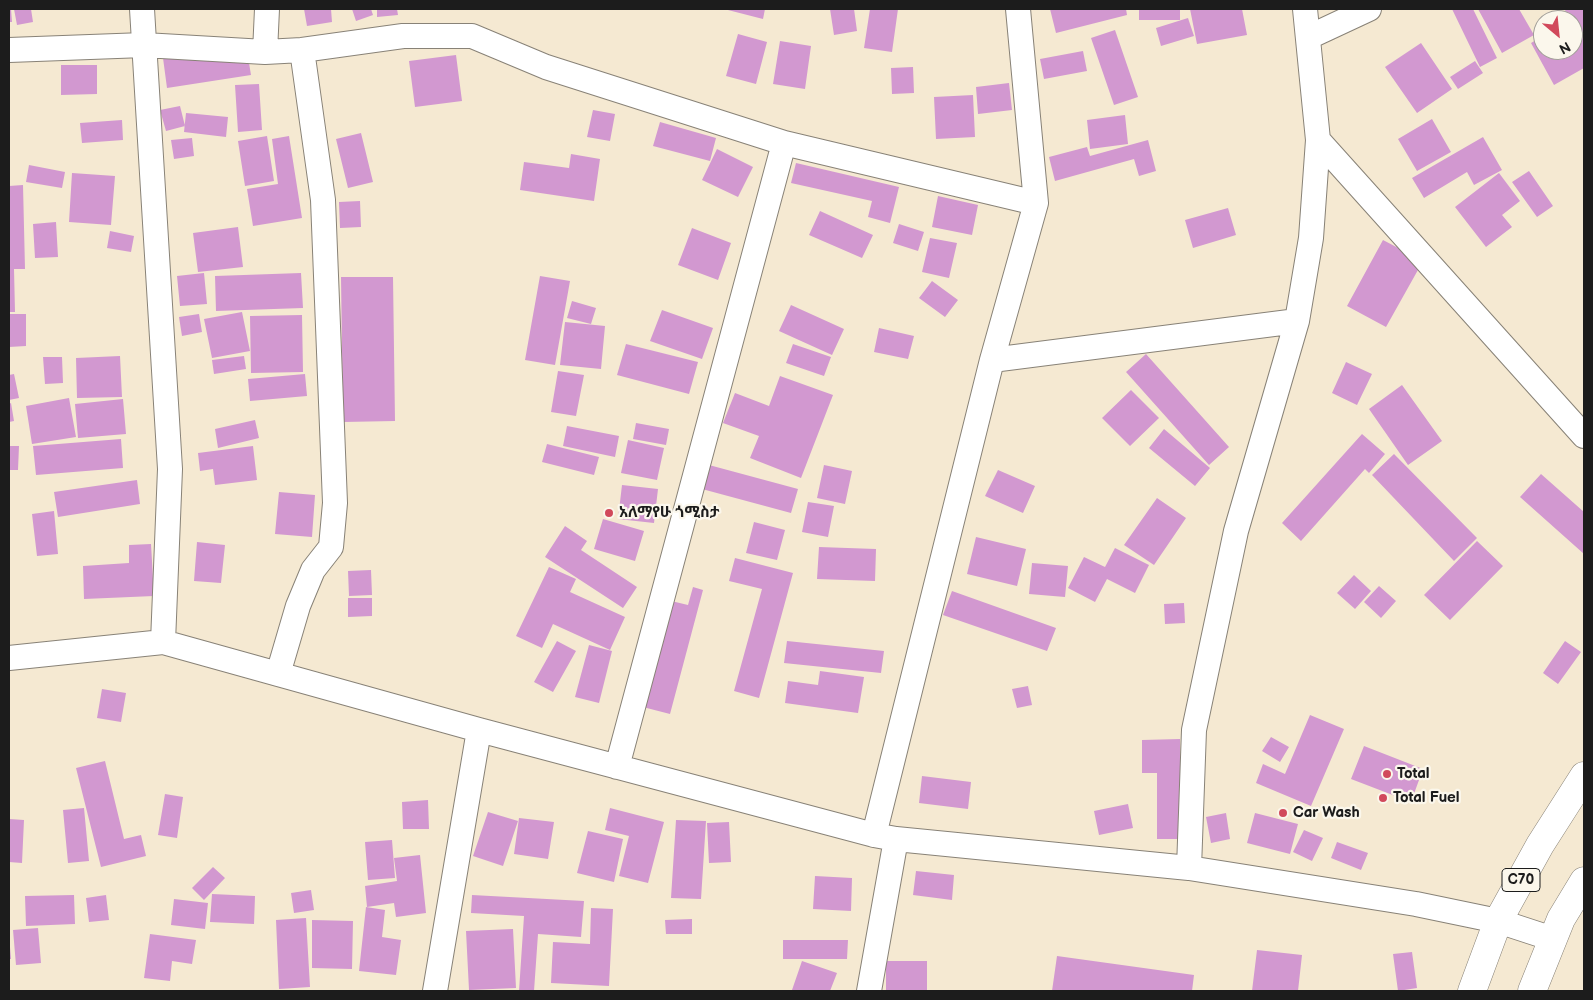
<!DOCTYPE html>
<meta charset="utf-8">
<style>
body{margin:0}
#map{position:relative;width:1593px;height:1000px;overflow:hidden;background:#f5e9d2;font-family:"Balsamiq Sans",sans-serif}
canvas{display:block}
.frame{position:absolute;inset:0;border:10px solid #1c1c1c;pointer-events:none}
.north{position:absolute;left:1533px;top:10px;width:50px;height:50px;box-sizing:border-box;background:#fbf7ec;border:1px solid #a29f99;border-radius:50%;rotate:152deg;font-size:14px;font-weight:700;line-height:20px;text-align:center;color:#1c1c1c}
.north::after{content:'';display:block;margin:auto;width:18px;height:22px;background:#d1495b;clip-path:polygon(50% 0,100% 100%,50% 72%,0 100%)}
</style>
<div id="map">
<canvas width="1593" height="1000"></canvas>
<div class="frame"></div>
<div class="north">N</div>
</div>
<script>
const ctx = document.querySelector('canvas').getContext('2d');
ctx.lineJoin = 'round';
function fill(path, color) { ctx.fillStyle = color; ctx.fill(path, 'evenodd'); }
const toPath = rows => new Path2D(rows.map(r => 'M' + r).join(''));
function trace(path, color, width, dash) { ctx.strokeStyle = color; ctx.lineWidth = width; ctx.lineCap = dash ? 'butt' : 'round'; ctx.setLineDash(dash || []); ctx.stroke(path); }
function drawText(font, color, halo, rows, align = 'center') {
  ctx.font = font + ' "Balsamiq Sans","Noto Sans Ethiopic",sans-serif'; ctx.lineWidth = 4.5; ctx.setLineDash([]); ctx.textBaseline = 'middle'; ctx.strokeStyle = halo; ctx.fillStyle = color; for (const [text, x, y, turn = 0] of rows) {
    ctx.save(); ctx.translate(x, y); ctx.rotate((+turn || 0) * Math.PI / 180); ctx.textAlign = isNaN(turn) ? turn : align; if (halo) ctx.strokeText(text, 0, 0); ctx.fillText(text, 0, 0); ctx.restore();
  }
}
const building = toPath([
 [9,9,11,9,12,22,9,22],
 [14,9,31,9,33,22,17,25],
 [304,9,331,9,332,22,307,26],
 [352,9,371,9,373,15,356,21],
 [377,9,397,9,398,15,377,17],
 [724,9,765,9,763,19],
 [830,9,854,9,857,31,834,35],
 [870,9,898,9,892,52,864,48],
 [1050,9,1126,9,1127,15,1056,33],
 [1139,9,1180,9,1180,20,1139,20],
 [1190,9,1242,9,1247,35,1197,44],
 [1452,9,1473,9,1497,58,1480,67],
 [1478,9,1519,9,1534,35,1502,53],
 [1564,9,1584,9,1583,35,1584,68,1554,85,1531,43,1543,36,1543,50,1573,50,1573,20],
 [1188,18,1194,36,1161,46,1156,28],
 [1115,30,1138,97,1114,105,1091,38],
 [738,34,767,42,756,84,726,76],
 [780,41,811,46,805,89,773,84],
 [1421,43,1452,89,1417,113,1385,67],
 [246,45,251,75,167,88,163,58],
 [1083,51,1087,71,1044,79,1040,59],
 [456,55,462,101,415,107,409,61],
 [1475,61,1483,73,1458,89,1450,77],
 [61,65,97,65,97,94,61,95],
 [913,67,914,93,892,94,891,68],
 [1009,83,1012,110,978,114,976,87],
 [259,84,262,130,238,132,235,85],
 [973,95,975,137,936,139,934,97],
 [180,106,185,126,166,131,160,110],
 [593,110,615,114,610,141,587,137],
 [186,113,228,117,226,137,184,132],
 [1125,115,1128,144,1090,149,1087,120],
 [1432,119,1451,152,1417,171,1398,139],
 [122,120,123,140,82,143,80,123],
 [660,122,716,138,710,161,653,146],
 [361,133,373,182,348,188,336,139],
 [267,136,274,181,245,186,238,141],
 [289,136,302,218,253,226,247,189,278,184,272,139],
 [1483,137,1502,170,1474,185,1467,172,1424,198,1412,178],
 [192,138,194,156,174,159,171,140],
 [1148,140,1156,171,1139,176,1134,159,1055,181,1049,157,1087,147,1090,156],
 [717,149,753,167,738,197,702,180],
 [571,154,600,159,594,201,520,190,524,162,569,168],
 [796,163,899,187,890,223,868,217,872,201,791,183],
 [29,165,65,172,62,188,26,182],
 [1529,171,1553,206,1537,217,1512,182],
 [72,173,115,176,111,225,69,222],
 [1499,173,1520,201,1502,215,1512,227,1486,247,1455,207],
 [23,185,25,269,14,269,15,312,9,312,9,186],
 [938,196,978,205,972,235,932,227],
 [360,201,361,227,340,228,339,202],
 [1228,208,1236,235,1193,248,1185,220],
 [820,211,873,235,862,258,809,235],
 [56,222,58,257,35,258,33,224],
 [899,224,924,232,918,251,893,243],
 [238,227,243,267,198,272,193,233],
 [692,228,731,243,718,280,678,265],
 [110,231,134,236,131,252,107,248],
 [930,238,957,243,949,278,922,272],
 [1383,240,1423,261,1386,327,1347,306],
 [204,273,207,304,180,306,177,276],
 [301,273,303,308,216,311,215,276],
 [540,276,570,281,555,365,525,360],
 [341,277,393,277,395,421,343,422],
 [932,281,958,300,945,317,919,298],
 [572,301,596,308,591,324,567,318],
 [791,305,844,329,832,355,779,331],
 [662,310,713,328,702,359,650,341],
 [242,312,250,351,212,358,204,319],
 [9,314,26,314,26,346,9,347],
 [199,314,202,332,182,336,179,317],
 [302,315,303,372,251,373,250,316],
 [565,322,605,326,601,369,560,365],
 [879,328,914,336,908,359,874,352],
 [626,344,698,362,689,394,617,375],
 [793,344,831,357,824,376,786,363],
 [1146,354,1229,447,1209,465,1126,372],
 [120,356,122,397,77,398,76,358],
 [244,356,246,369,214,374,212,360],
 [43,357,62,357,63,383,45,384],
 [1346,362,1372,374,1357,405,1332,393],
 [558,371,584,375,576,416,551,412],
 [14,374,19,398,9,400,9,375],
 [305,374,307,396,250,401,248,379],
 [780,376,833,395,801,478,750,458,759,436,723,423,735,393,769,406],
 [1402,385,1442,441,1408,465,1369,409],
 [1131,390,1159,418,1130,446,1102,418],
 [69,398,76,437,32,444,26,406],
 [123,399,126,434,78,438,75,404],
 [11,403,14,421,9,422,9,404],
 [255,420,259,438,218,448,215,429],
 [636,423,669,429,666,445,633,439],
 [567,426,619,436,615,457,563,446],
 [1164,429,1210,468,1195,486,1149,448],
 [1362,434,1385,454,1369,473,1365,469,1301,541,1282,523],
 [121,439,123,468,36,475,33,446],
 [628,440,664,448,657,480,621,473],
 [547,444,599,457,594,475,542,462],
 [9,446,19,446,18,470,9,470],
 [253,446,257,480,215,485,213,469,200,471,198,453],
 [1394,454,1477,538,1454,561,1372,475],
 [709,465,798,489,791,513,702,489],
 [824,465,852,471,845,504,817,498],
 [998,470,1035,486,1023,513,985,496],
 [1541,474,1584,512,1584,554,1520,497],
 [137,480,140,504,58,517,54,492],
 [622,485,658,489,654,523,618,519],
 [279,492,315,495,312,537,275,534],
 [1157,498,1186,518,1154,565,1124,545],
 [808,502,834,506,828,537,802,532],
 [54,511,58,554,37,556,32,514],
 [603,519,644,531,635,561,594,549],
 [754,522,785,530,777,560,746,553],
 [565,526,587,541,581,550,637,587,623,608,545,557],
 [976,537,1026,549,1017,586,967,574],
 [1477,541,1503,566,1450,620,1424,595],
 [197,542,225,545,221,583,194,581],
 [151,544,154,596,84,599,83,566,129,563,129,545],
 [819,547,876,549,875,581,817,579],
 [1115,548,1149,565,1135,593,1107,579,1095,602,1068,588,1084,557,1105,567],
 [735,558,793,573,759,698,734,691,762,589,729,581],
 [1032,563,1068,566,1065,597,1029,594],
 [549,567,576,579,570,592,625,617,610,650,553,624,542,648,516,636],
 [371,570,372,595,349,596,348,571],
 [1354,575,1371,591,1355,609,1337,593],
 [1379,586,1396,601,1381,618,1364,602],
 [693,587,703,590,670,714,639,706,667,600,688,605],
 [952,591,1056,628,1047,651,943,615],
 [348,598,372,598,372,616,348,617],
 [1184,603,1185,623,1165,624,1164,604],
 [557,641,576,651,553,692,534,682],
 [787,641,884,651,881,673,784,663],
 [1565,641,1581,652,1558,684,1543,673],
 [589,645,612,651,599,703,575,697],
 [820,671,864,677,858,713,785,703,788,681,818,685],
 [1028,686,1032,705,1017,708,1012,689],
 [102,689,126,693,121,722,97,718],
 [1310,715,1344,729,1311,806,1256,783,1263,764,1285,774],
 [1271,737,1289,747,1280,762,1262,751],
 [1180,739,1181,839,1157,839,1157,773,1142,773,1142,740],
 [1364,746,1423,769,1411,802,1351,779],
 [105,761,124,839,141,835,146,856,101,867,76,768],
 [922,776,971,782,968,809,919,803],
 [165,794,183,797,177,838,158,835],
 [428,800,429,829,403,829,402,802],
 [1128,804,1133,828,1099,835,1094,811],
 [84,808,89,861,68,863,63,810],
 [610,808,664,822,648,883,619,876,629,836,605,830],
 [488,812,518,821,503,866,473,856],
 [1226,813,1230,839,1211,843,1206,817],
 [1255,813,1298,824,1290,854,1247,843],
 [519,818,554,822,548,859,514,854],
 [9,819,24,820,22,863,9,862],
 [676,820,706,821,701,899,671,898],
 [729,822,731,862,709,863,707,823],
 [1304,830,1323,838,1312,861,1293,852],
 [588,831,623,839,614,882,577,873],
 [392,840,395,878,368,880,365,842],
 [1337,842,1368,853,1361,870,1331,858],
 [420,855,426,913,396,917,394,903,367,907,365,886,397,881,394,858],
 [213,867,225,878,204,900,192,888],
 [916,871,954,875,952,900,913,895],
 [815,876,852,878,851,911,813,909],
 [311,890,314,910,294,913,291,893],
 [212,894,255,896,254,924,210,922],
 [74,895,75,924,26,926,25,896],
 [106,895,109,920,89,922,86,898],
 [472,895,584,901,581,937,538,934,534,991,519,991,524,916,471,913],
 [174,899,208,903,205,929,171,925],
 [366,907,385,910,382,937,401,940,396,975,359,971],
 [591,908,613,909,609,986,551,983,553,942,590,944],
 [306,918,310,987,279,989,276,920],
 [692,919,692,934,666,934,665,920],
 [312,920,353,921,352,969,312,968],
 [38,928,41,963,16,965,13,930],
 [513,929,516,988,469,990,466,931],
 [150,934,196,940,192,964,172,961,170,981,144,978],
 [783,940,848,940,847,959,783,959],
 [9,947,10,947,11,959,9,959],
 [1257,950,1302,955,1298,991,1252,991],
 [1412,952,1417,988,1398,991,1393,954],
 [1057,956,1194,975,1192,991,1052,991],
 [802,961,837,973,830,991,792,990],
 [886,961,927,961,927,991,886,991]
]);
const street = toPath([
 [142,9,170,469,163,642],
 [1309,37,1369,9],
 [9,50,144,45,265,52,302,50,403,36,472,36,546,67,784,143,1036,203],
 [265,52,267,9],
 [1318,140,1584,436],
 [992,360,1297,321],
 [9,658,163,642,479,730,874,835,896,839,1189,868,1416,904,1498,921,1553,939],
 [278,674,298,606,313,570,331,547,335,503,323,200,302,50],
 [617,767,784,143],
 [874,835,992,360,1036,203,1018,9],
 [1189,868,1194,730,1236,531,1297,321,1311,238,1318,140,1305,9],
 [435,991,479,730],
 [869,991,896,839]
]);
const highway = toPath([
 [1472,991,1498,921,1540,845,1584,776],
 [1532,991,1561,919,1584,881]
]);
const markers = [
 [609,513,5,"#d1495b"],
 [1387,774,5,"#d1495b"],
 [1383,798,5,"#d1495b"],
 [1283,813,5,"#d1495b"]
];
const shields = [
 [1521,880,38]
];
const shieldNames = [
 ["C70",1521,880]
];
const poiNames = [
 ["አለማየሁ ጎሚስታ",619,513],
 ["Total",1397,774],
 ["Total Fuel",1393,798],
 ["Car Wash",1293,813]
];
fill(building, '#d298d0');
trace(street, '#888277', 26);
trace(highway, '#888277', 29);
trace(street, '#fff', 24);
trace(highway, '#fff', 28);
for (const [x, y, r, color] of markers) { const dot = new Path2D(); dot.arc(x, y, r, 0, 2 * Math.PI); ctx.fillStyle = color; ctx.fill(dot); trace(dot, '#fbf7ec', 2); }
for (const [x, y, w] of shields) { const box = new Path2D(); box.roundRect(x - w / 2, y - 11.5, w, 23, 4); ctx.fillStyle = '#fbf7ec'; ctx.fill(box); trace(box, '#1c1c1c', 1); }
drawText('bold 14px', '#1c1c1c', null, shieldNames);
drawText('bold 15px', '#1c1c1c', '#fbf7ec', poiNames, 'left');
</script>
